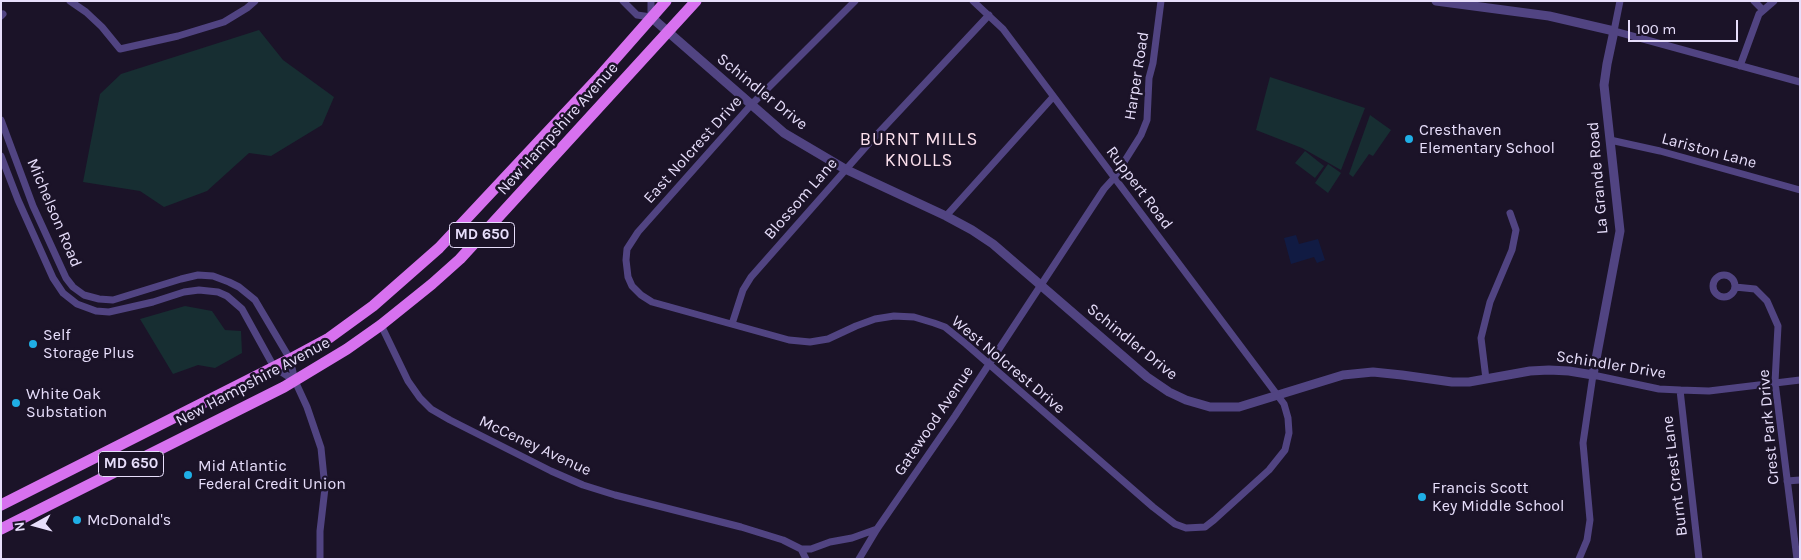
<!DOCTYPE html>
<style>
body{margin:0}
#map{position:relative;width:1801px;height:560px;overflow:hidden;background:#1b1328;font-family:Karla,sans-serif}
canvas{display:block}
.frame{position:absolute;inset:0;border:2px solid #e7defb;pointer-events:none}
.north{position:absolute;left:10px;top:500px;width:50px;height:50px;-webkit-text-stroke:4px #1b1328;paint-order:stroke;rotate:263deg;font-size:14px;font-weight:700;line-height:20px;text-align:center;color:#e7defb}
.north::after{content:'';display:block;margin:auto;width:18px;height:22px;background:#e7defb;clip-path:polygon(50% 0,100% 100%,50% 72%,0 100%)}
.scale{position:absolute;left:1628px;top:20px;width:110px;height:22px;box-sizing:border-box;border:2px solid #e7defb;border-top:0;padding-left:6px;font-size:15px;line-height:18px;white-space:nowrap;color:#e7defb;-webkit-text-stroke:4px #1b1328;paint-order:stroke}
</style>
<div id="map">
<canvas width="1801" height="560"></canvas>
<div class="frame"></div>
<div class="north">N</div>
<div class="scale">100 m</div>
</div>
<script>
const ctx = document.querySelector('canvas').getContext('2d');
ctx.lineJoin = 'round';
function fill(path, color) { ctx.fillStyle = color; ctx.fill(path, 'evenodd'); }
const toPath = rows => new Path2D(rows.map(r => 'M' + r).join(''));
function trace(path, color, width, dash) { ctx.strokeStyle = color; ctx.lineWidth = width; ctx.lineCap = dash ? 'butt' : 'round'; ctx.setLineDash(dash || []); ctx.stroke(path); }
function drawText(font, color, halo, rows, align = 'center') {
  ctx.font = font + ' Karla,sans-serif'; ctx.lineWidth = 5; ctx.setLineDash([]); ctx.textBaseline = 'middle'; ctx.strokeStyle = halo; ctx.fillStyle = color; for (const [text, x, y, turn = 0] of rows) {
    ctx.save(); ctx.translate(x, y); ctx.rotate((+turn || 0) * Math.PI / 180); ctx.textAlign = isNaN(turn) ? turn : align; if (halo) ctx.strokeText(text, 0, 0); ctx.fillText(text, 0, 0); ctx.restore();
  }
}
const green = toPath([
 [259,30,283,60,334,97,322,125,271,156,249,153,207,191,164,207,140,191,83,182,100,94,121,74],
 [1270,77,1365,108,1341,170,1302,148,1256,130],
 [1370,115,1391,130,1373,156,1369,154,1353,177,1349,174],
 [1305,151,1324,166,1315,178,1295,163],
 [1328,164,1341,173,1328,193,1315,183],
 [185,306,212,311,225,330,241,331,242,353,215,368,198,365,173,374,140,319]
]);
const water = toPath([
 [1296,235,1299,244,1318,239,1325,260,1317,263,1314,257,1291,264,1284,238]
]);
const minor = toPath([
 [70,1,86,12,102,27,120,49,178,36,224,22,247,8,255,1],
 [623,1,637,15,651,17,651,1],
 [855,1,751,105,638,232,627,249,626,260,628,277,632,286,641,295,652,302,789,340,810,342,828,339,856,326,875,319,894,316,914,317,934,323,945,327,966,344,1153,507,1175,524,1186,528,1205,527,1214,520,1269,470,1285,450,1289,433,1288,418,1284,404,1003,29,973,1],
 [1620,1,1614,31,1800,82],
 [1754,1,1763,10],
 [1,16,3,14],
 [1740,66,1759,14,1774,1],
 [1,120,33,206,66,278,73,287,84,295,99,299,113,300,181,279,198,275,213,276,229,282,239,287,255,300,290,359,295,381,307,407,321,448,325,488,320,531,320,559],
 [1610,140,1660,151,1800,190],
 [1,156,18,200,53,278,63,293,77,304,96,311,109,312,153,302,184,292,199,290,218,292,227,296,242,309,274,367,295,381],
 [946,216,1053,97],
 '1713 286a11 11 0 1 1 22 0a11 11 0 1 1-22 0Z',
 [1735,287,1755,289,1767,301,1778,326,1775,382,1797,559],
 [732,324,743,290,751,277,871,141,989,15],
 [381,325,408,381,420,398,431,409,450,420,551,471,583,485,615,495,741,527,783,540,801,549,806,559],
 [1486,379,1481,338,1490,302,1512,250,1516,230,1510,213],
 [1680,390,1699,559],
 [1787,481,1800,480],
 [801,549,811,549,830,542,852,538,877,529],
 [859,559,877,529,955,416,1104,189,1114,178,1141,135,1147,120,1149,78,1153,63,1161,1],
 [1579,559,1587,540,1590,520,1583,443,1593,375,1659,389,1680,390,1709,391,1800,380]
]);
const tertiary = toPath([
 [651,17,784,133,845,169,946,216,972,230,993,244,1147,377,1169,392,1186,400,1210,407,1239,407,1343,375,1373,372,1402,375,1452,382,1469,382,1530,371,1549,370,1569,371,1593,375,1620,231,1604,85,1607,64,1614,31,1549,16,1436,1]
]);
const primary = toPath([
 [1,505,290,359,329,338,373,306,439,248,600,76,666,1],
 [1,529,284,387,347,349,381,325,432,284,460,259,696,1]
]);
const markers = [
 [1409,139,5,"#1fafe6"],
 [33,344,5,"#1fafe6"],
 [16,403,5,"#1fafe6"],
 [188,475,5,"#1fafe6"],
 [1422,497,5,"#1fafe6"],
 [77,520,5,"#1fafe6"]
];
const shields = [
 [482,235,65],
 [131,464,65]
];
const shieldNames = [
 ["MD 650",482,235],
 ["MD 650",131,464]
];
const streetNames = [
 ["Harper Road",1137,76,-81],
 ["Schindler Drive",762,92,39],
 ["New Hampshire Avenue",558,129,-48],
 ["East Nolcrest Drive",693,150,-48],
 ["Lariston Lane",1709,151,15],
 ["La Grande Road",1598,178,-95],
 ["Ruppert Road",1139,188,53],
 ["Blossom Lane",801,199,-49],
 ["Michelson Road",54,213,67],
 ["Schindler Drive",1132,342,39],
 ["West Nolcrest Drive",1008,365,40],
 ["Schindler Drive",1611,365,9],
 ["New Hampshire Avenue",253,382,-28],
 ["Gatewood Avenue",934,421,-56],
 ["Crest Park Drive",1769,427,-95],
 ["McCeney Avenue",535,446,25],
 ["Burnt Crest Lane",1675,476,-97]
];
const poiNames = [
 ["Cresthaven",1419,130],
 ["Elementary School",1419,148],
 ["Self",43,335],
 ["Storage Plus",43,353],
 ["White Oak",26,394],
 ["Substation",26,412],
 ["Mid Atlantic",198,466],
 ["Federal Credit Union",198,484],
 ["Francis Scott",1432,488],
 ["Key Middle School",1432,506],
 ["McDonald's",87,520]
];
const neighbourhoodNames = [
 ["BURNT MILLS",919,140],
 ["KNOLLS",919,161]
];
fill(green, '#172e32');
fill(water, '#111b43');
trace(minor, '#514482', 7);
trace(tertiary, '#514482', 9);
trace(primary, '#d771ef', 11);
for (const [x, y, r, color] of markers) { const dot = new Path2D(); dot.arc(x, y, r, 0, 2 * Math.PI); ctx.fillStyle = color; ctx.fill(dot); trace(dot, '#1b1328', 2); }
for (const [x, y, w] of shields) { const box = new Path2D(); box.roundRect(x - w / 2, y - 12.5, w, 25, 4); ctx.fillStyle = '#1b1328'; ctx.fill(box); trace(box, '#e7defb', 1); }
drawText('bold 15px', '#e7defb', null, shieldNames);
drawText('16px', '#e7defb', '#1b1328', streetNames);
drawText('16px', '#e7defb', '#1b1328', poiNames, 'left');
ctx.letterSpacing = '1px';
drawText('18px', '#fce0ed', '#1b1328', neighbourhoodNames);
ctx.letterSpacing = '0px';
</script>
